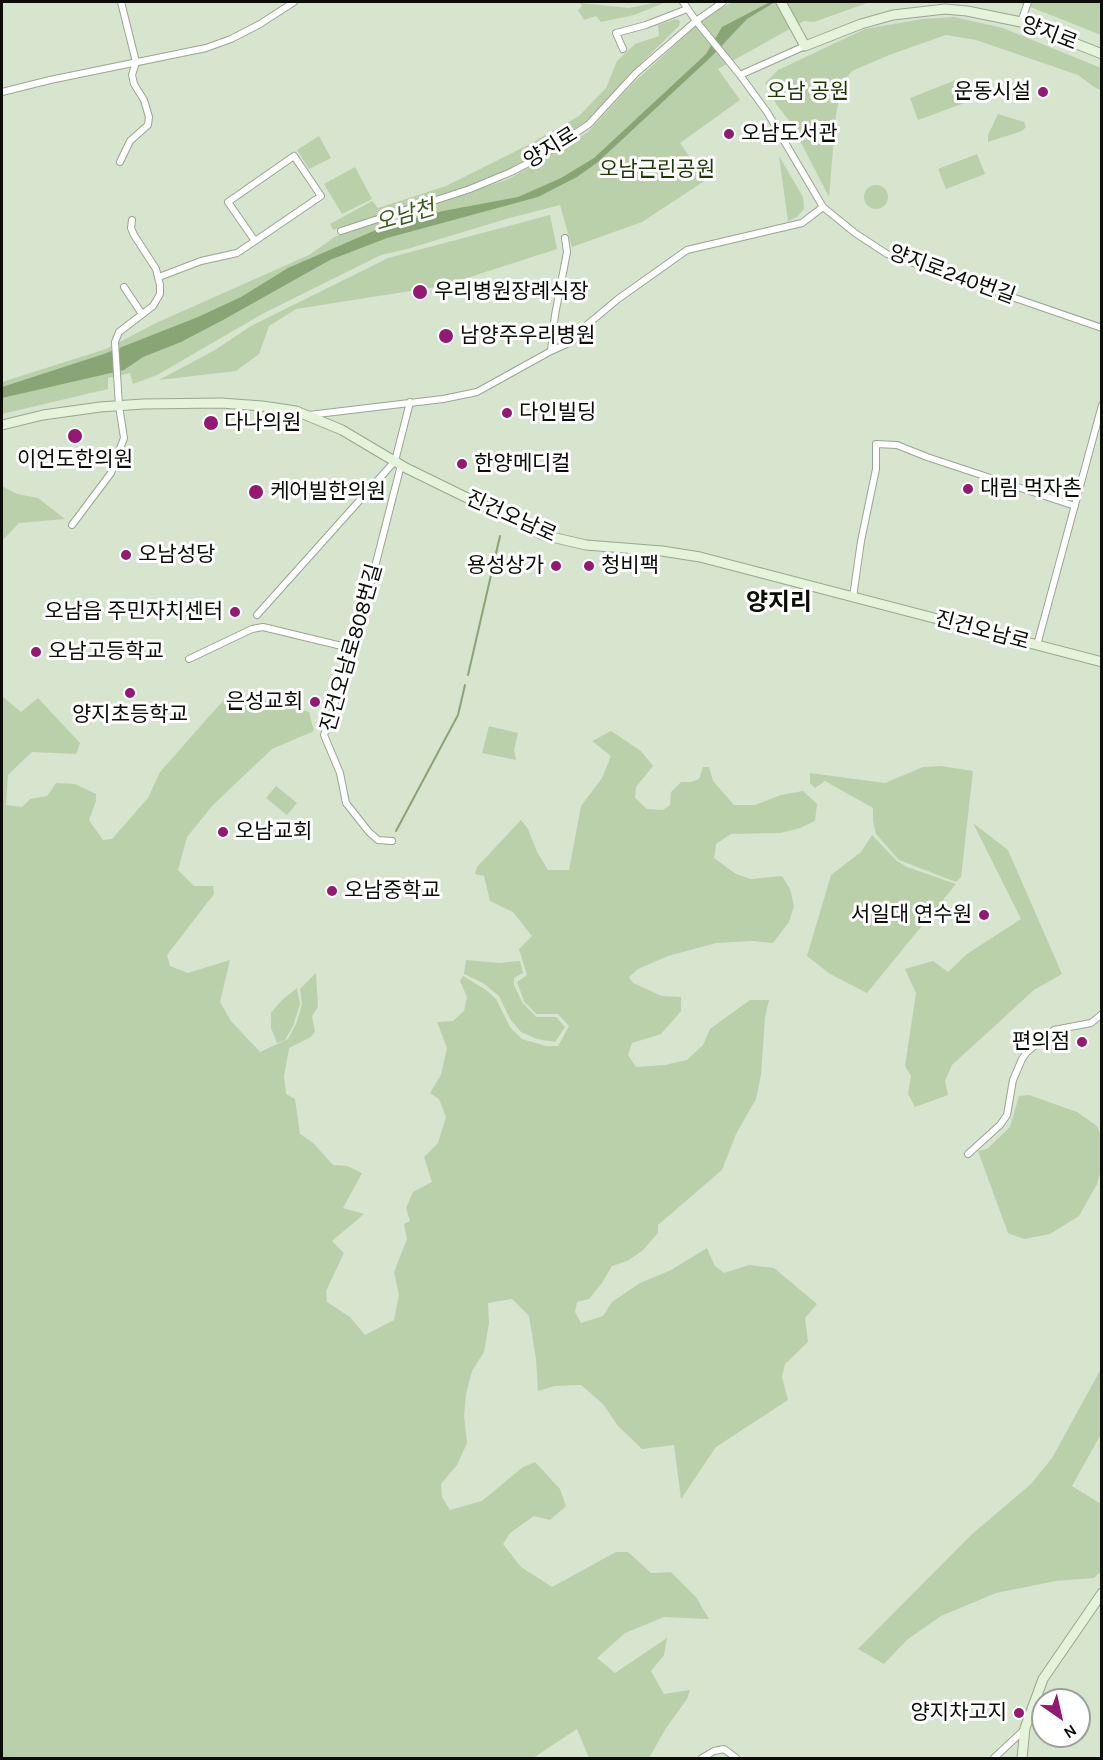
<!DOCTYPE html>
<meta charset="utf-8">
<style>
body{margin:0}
#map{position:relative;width:1103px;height:1760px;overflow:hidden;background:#d7e4ce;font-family:Karla,sans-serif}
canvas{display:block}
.frame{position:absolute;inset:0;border:3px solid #0a0e07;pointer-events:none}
.north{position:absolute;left:1031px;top:1688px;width:60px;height:60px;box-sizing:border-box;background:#fff;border:2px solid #9d9f9c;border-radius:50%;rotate:146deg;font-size:16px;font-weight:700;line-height:24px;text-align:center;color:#0a0e07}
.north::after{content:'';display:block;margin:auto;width:21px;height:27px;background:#951872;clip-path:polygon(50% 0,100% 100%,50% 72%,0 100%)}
</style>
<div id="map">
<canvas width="1103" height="1760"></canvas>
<div class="frame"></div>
<div class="north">N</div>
</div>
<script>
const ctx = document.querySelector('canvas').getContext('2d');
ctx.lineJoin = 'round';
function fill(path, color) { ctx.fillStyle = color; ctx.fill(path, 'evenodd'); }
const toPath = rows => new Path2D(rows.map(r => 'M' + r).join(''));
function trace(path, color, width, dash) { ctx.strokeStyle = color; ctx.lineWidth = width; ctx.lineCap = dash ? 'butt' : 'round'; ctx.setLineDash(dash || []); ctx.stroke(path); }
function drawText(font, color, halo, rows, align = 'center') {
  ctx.font = font + ' Karla,"Noto Sans KR",sans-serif'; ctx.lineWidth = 6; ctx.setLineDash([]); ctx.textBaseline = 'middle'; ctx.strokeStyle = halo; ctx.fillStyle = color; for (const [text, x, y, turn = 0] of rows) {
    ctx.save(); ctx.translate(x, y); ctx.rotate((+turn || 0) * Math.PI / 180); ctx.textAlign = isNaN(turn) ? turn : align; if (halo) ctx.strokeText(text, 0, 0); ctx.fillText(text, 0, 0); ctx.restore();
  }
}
const green = toPath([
 [659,2,664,3,634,15,601,22,596,16,584,20,578,10,582,6,580,3,629,8],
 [733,2,870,2,814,22,804,21,718,69,740,100,680,143,706,180,642,222,572,247,560,205,506,219,407,249,381,255,264,313,157,375,133,384,130,373,108,378,108,389,2,414,2,382,106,349,156,323,309,255,336,236,509,179,588,132,632,84,708,15],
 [1018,2,1101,2,1101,35,1081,27],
 [954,17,1003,28,1101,68,1101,90,1094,87,1078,75,976,40,946,35,889,55,852,71,843,81,836,114,829,197,791,123,777,105,765,83,778,70,865,29,922,19],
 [676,19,680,21,679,26,625,79,609,99,586,121,538,155,501,173,458,190,333,230,330,224,372,201,378,208,446,186,526,146,579,116,606,88,617,61,635,44,659,36,658,25],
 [961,78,970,101,918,120,910,98],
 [998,114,1024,122,1026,127,1022,131,988,142,988,135],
 [319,136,331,158,309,169,297,150],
 [977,154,985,174,946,189,938,169],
 [779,156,803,197,804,209,797,217,788,221],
 [355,167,372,199,342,214,324,184],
 '864 197a12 12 0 1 1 24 0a12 12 0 1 1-24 0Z',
 [550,215,557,249,442,286,296,309,269,326,259,354,236,371,159,380,215,350,251,326,388,258],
 [2,486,17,494,38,498,65,519,19,523,2,541],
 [229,694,290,705,309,712,314,731,272,749,213,805,187,837,178,870,194,886,213,886,214,894,167,955,170,966,188,973,230,960,220,1002,231,1021,260,1052,288,1039,297,1022,302,1004,300,989,316,973,318,1007,312,1016,315,1032,311,1037,289,1048,284,1077,286,1094,295,1099,300,1134,313,1143,333,1165,347,1166,362,1173,343,1208,364,1214,332,1241,344,1253,326,1291,327,1302,350,1317,365,1335,394,1320,399,1295,394,1272,407,1239,404,1224,410,1221,406,1208,413,1192,432,1182,424,1157,438,1143,446,1117,439,1099,430,1093,441,1075,447,1048,437,1022,453,1021,464,1011,467,997,460,981,463,976,486,990,496,999,510,1027,522,1039,546,1046,558,1046,569,1026,558,1014,536,1014,524,1001,517,982,527,975,519,949,532,936,513,912,490,901,484,876,475,874,477,867,521,820,528,829,537,852,548,870,569,870,581,806,602,778,611,756,592,741,611,731,641,751,653,766,636,787,635,798,647,809,663,810,670,805,671,792,681,782,691,782,699,779,703,767,709,767,713,781,734,805,755,805,781,795,803,791,817,804,815,821,800,828,781,833,731,834,716,844,714,858,736,874,751,879,782,876,790,889,794,906,789,922,773,943,752,941,716,943,668,956,638,969,629,977,633,983,662,996,681,997,681,1011,661,1034,632,1043,628,1055,636,1067,665,1065,687,1060,703,1045,710,1029,750,1000,769,1000,765,1017,761,1075,756,1099,736,1134,722,1170,658,1225,658,1233,642,1251,627,1261,612,1266,602,1283,589,1299,577,1302,575,1312,581,1323,603,1316,612,1302,640,1283,671,1270,707,1248,715,1266,724,1273,749,1265,774,1268,817,1304,805,1318,808,1342,785,1364,782,1377,788,1400,716,1447,681,1499,674,1445,642,1449,618,1426,603,1404,581,1385,555,1386,538,1391,536,1359,529,1316,512,1299,488,1303,489,1323,484,1352,472,1371,466,1394,464,1416,467,1443,457,1465,441,1484,442,1497,450,1510,482,1501,523,1467,535,1462,560,1489,566,1506,550,1520,534,1516,510,1533,503,1544,521,1567,552,1587,616,1552,628,1552,651,1573,671,1572,696,1597,709,1619,664,1617,625,1633,597,1658,615,1673,667,1638,664,1655,651,1671,664,1694,690,1690,687,1699,666,1728,649,1758,589,1758,577,1729,533,1758,2,1758,2,696,21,712,38,698,80,743,76,754,32,752,8,775,6,805,22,807,30,799,47,796,56,783,75,784,96,794,96,801,89,820,103,840,112,839,148,798,160,772],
 [489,726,518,733,514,750,516,760,482,753],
 [941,766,973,771,961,877,956,882,899,860,876,834,873,821,873,808,825,781,815,788,810,783,810,773,885,783,923,767],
 [276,786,297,803,287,815,266,798],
 [973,823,1008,850,1062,974,1034,990,952,1065,945,1081,948,1095,915,1107,908,1094,911,1076,905,1066,916,993,905,969,933,961,948,972,967,954,1021,919],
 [872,835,897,861,907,867,956,884,867,993,830,974,807,956,831,875,861,852],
 [466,960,499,963,520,961,523,973,514,978,514,985,522,1002,536,1017,556,1017,565,1027,555,1042,537,1039,521,1032,510,1019,499,996,483,983,464,974],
 [297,988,300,1004,293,1026,285,1040,277,1043,271,1028,271,1013,282,1000],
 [1029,1095,1077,1112,1097,1126,1101,1136,1102,1167,1097,1184,1079,1216,1050,1234,1024,1239,1008,1233,978,1151,987,1149,1010,1127,1019,1096],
 [1101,1369,1101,1434,1072,1486,1101,1504,1101,1571,1094,1578,1056,1581,996,1593,941,1616,908,1639,884,1664,858,1649,971,1535,1031,1484,1052,1458]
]);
const water = toPath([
 [770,2,775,2,747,19,711,57,598,162,577,177,538,197,387,238,330,260,223,320,181,342,143,357,124,370,2,398,2,387,104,354,198,317,241,297,288,268,385,226,443,211,518,197,561,178,594,158,706,54,722,27]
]);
const stream = toPath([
 [468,675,500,536],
 [396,831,458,715,465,685]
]);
const street = toPath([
 [683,2,696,21,740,75],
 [1021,22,1028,2],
 [805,46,740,75,767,112,823,207,855,233,887,254,1102,328],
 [623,49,616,33,646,25,687,9],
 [2,92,50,80,206,48,231,39,260,24,294,2],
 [294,156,321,196,255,241,228,202,294,156],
 [120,162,130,141,148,125,149,117,144,100,134,84,132,75,136,62,121,2],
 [341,231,470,189,511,172,542,156,589,124,636,73,696,21,723,2],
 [159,277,201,261,237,253,255,241],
 [124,287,142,314],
 [551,351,555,315,567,252,565,238],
 [309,415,443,399,477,392,551,351,573,341,588,324,618,299,687,250,802,223,823,207],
 [72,525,111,473,124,438,119,406,115,342,119,332,153,306,160,294,160,285,156,269,134,235,131,228,132,220],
 [853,597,861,541,876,469,876,444,897,445,927,457,1075,506],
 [257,615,395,461,410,402],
 [1037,645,1102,405],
 [189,659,252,629,263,627,354,649],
 [392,841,378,840,369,832,346,803,340,773,324,735,354,649,401,465],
 [968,1154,1000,1125,1007,1115,1013,1080,1022,1059,1027,1052,1054,1030,1091,1023,1102,1014],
 [702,1758,714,1751,724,1749,736,1758],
 [994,1758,1025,1729]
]);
const secondary = toPath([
 [781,2,805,46,861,24,893,15,945,9,967,11,1021,22,1102,54],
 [2,425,43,415,100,407,143,404,221,403,262,406,296,411,342,430,406,468,543,535,586,545,662,551,700,557,1102,662],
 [1022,1758,1025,1728,1043,1679,1102,1593]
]);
const markers = [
 [1043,92,6,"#951872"],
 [729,134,6,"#951872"],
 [420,292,8,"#951872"],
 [446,336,8,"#951872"],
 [507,413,6,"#951872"],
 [211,423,8,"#951872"],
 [75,436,8,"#951872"],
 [462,464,6,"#951872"],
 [968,489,6,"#951872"],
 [256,492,8,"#951872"],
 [126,555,6,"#951872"],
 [556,566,6,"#951872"],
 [589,566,6,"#951872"],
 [235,612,6,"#951872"],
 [36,652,6,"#951872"],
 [130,693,6,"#951872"],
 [315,702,6,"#951872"],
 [223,832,6,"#951872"],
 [332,891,6,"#951872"],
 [984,915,6,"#951872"],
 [1082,1042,6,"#951872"],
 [1019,1713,6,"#951872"]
];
const streetNames = [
 ["양지로",1049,34,21],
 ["양지로",551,148,-32],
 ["양지로240번길",952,275,20],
 ["진건오남로",511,517,24],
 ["진건오남로",982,631,15],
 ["진건오남로808번길",352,648,-74]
];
const parkNames = [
 ["오남 공원",808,92],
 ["오남근린공원",657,170]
];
const poiNames = [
 ["운동시설",1031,92,"right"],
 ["오남도서관",741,134],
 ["우리병원장례식장",434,292],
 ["남양주우리병원",460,336],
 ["다인빌딩",519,413],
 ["다나의원",224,423],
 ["이언도한의원",75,460,"center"],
 ["한양메디컬",474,464],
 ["대림 먹자촌",980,489],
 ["케어빌한의원",270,492],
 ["오남성당",138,555],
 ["용성상가",544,566,"right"],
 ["청비팩",601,566],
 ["오남읍 주민자치센터",223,612,"right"],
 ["오남고등학교",48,652],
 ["은성교회",303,702,"right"],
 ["양지초등학교",130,715,"center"],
 ["오남교회",235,832],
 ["오남중학교",344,891],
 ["서일대 연수원",972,915,"right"],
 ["편의점",1070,1042,"right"],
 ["양지차고지",1007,1713,"right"]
];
const waterNames = [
 ["오남천",405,216,-16]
];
const quarterNames = [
 ["양지리",779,603]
];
fill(green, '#bad0ab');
fill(water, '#89a576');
trace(stream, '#89a576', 2);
trace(street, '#99a691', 8);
trace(secondary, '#99a691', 11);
trace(street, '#fff', 6);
trace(secondary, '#e4f3d9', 9);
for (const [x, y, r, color] of markers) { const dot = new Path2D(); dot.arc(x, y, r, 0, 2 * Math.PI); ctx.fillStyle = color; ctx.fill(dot); trace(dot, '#fff', 2); }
drawText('21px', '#0a0e07', '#fff', streetNames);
drawText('21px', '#1f3905', '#fff', parkNames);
drawText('21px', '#0a0e07', '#fff', poiNames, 'left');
drawText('italic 22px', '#3b5e1b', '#fff', waterNames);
drawText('bold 24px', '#0a0e07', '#fff', quarterNames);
</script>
